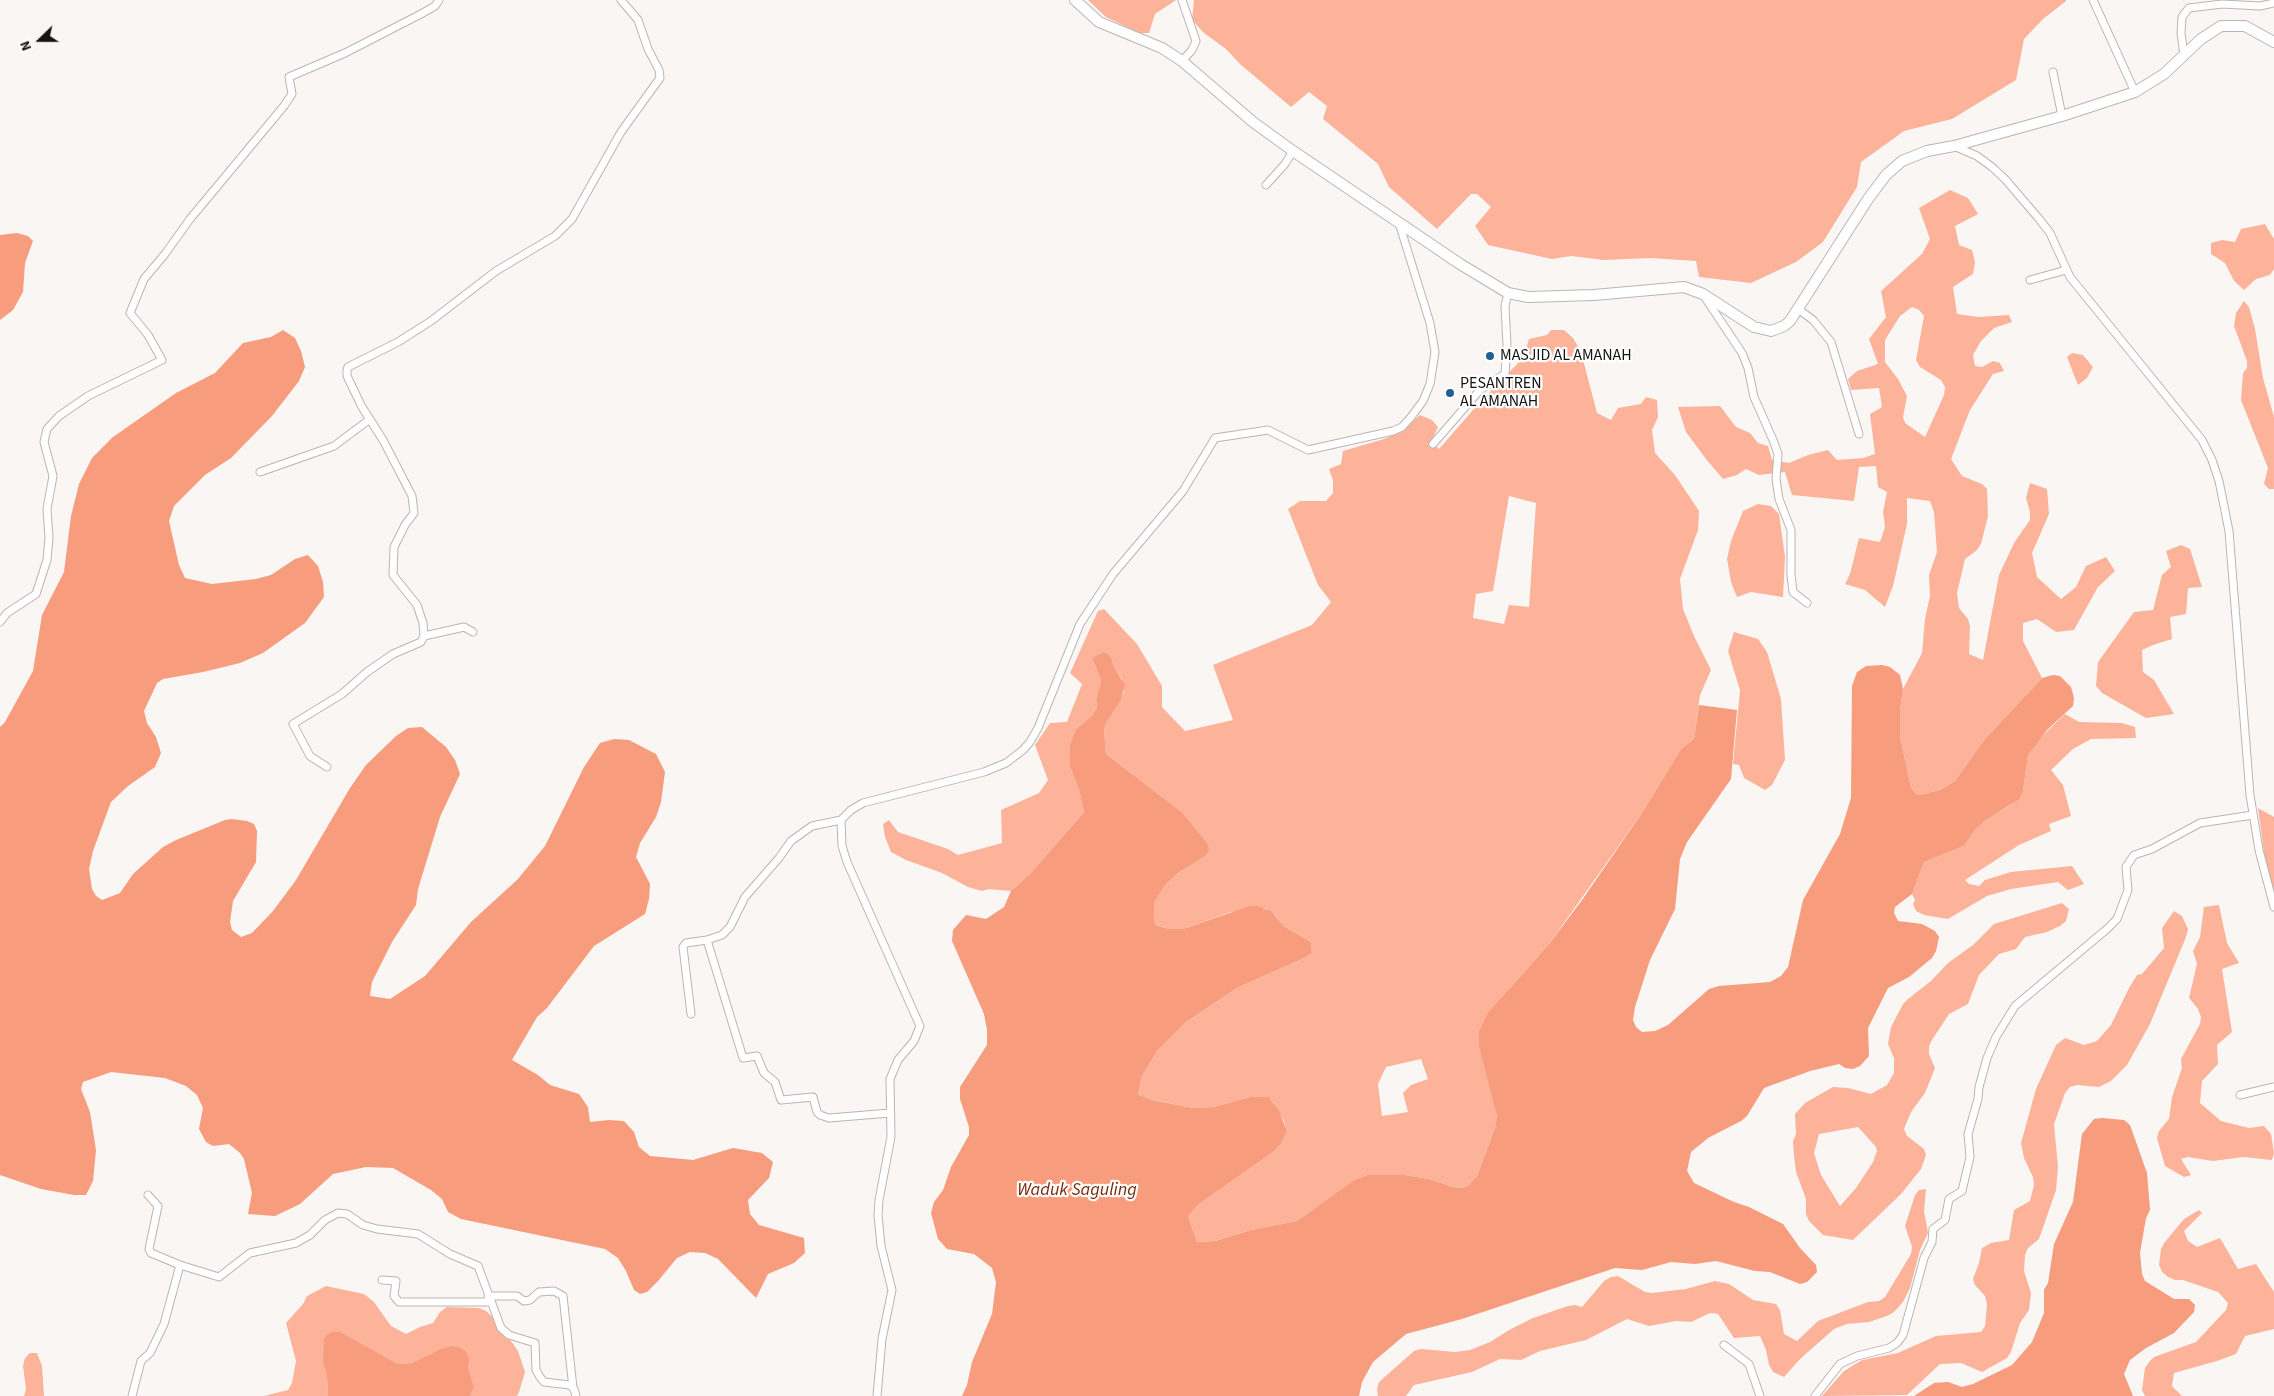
<!DOCTYPE html>
<style>
body{margin:0}
#map{position:relative;width:2274px;height:1396px;overflow:hidden;background:#faf6f4;font-family:"Source Sans 3",sans-serif}
canvas{display:block}
.north{position:absolute;left:15px;top:15px;width:50px;height:50px;-webkit-text-stroke:4px #fff;paint-order:stroke;rotate:248deg;font-size:14px;font-weight:700;line-height:20px;text-align:center;color:#141312}
.north::after{content:'';display:block;margin:auto;width:18px;height:22px;background:#141312;clip-path:polygon(50% 0,100% 100%,50% 72%,0 100%)}
</style>
<div id="map">
<canvas width="2274" height="1396"></canvas>
<div class="north">N</div>
</div>
<script>
const ctx = document.querySelector('canvas').getContext('2d');
ctx.lineJoin = 'round';
function fill(path, color) { ctx.fillStyle = color; ctx.fill(path, 'evenodd'); }
const toPath = rows => new Path2D(rows.map(r => 'M' + r).join(''));
function trace(path, color, width, dash) { ctx.strokeStyle = color; ctx.lineWidth = width; ctx.lineCap = dash ? 'butt' : 'round'; ctx.setLineDash(dash || []); ctx.stroke(path); }
function drawText(font, color, halo, rows, align = 'center') {
  ctx.font = font + ' "Source Sans 3",sans-serif'; ctx.lineWidth = 4.5; ctx.setLineDash([]); ctx.textBaseline = 'middle'; ctx.strokeStyle = halo; ctx.fillStyle = color; for (const [text, x, y, turn = 0] of rows) {
    ctx.save(); ctx.translate(x, y); ctx.rotate((+turn || 0) * Math.PI / 180); ctx.textAlign = isNaN(turn) ? turn : align; if (halo) ctx.strokeText(text, 0, 0); ctx.fillText(text, 0, 0); ctx.restore();
  }
}
const forest = toPath([
 [1088,0,1176,0,1155,14,1149,33,1139,33,1106,17],
 [1194,0,2066,0,2066,1,2043,19,2024,39,2016,80,1952,119,1904,131,1861,162,1857,187,1823,242,1796,262,1751,283,1699,277,1696,261,1650,258,1604,260,1571,256,1552,259,1488,245,1475,226,1491,207,1477,194,1471,194,1437,229,1389,187,1378,164,1323,119,1327,106,1309,92,1291,107,1240,64,1226,49,1204,33,1192,20],
 [1950,190,1968,198,1978,214,1955,226,1959,245,1972,250,1975,262,1973,274,1953,287,1957,314,1979,317,2009,315,2012,322,1994,328,1981,341,1973,355,1975,366,1982,367,1993,361,2000,363,2004,371,1993,374,1970,410,1951,459,1962,476,1982,484,1987,489,1988,516,1981,544,1977,550,1965,559,1957,593,1959,608,1968,619,1970,626,1969,654,1983,660,1999,575,2014,543,2030,520,2030,512,2026,498,2030,483,2047,489,2049,514,2032,553,2037,577,2061,599,2076,587,2086,566,2106,557,2115,571,2098,587,2074,630,2056,632,2037,619,2023,623,2023,641,2042,678,1984,740,1955,781,1940,790,1920,795,1915,793,1911,788,1900,736,1900,711,1903,689,1922,653,1925,619,1930,596,1929,575,1937,552,1934,512,1930,501,1907,498,1907,524,1893,586,1885,607,1865,590,1845,584,1850,574,1859,538,1880,542,1885,527,1883,512,1887,492,1878,487,1876,466,1859,467,1854,501,1792,495,1785,472,1759,475,1746,469,1737,475,1723,479,1706,459,1686,432,1678,407,1720,406,1736,427,1750,433,1758,443,1768,446,1772,460,1789,463,1808,455,1828,450,1837,460,1863,458,1875,454,1870,414,1882,407,1879,388,1851,390,1848,379,1857,371,1878,364,1869,339,1886,317,1881,291,1922,254,1930,239,1919,208],
 [1912,307,1919,310,1924,316,1916,360,1920,367,1941,380,1945,387,1944,395,1925,437,1905,423,1903,417,1907,396,1898,379,1885,362,1885,340,1900,316],
 [2265,224,2274,239,2274,269,2270,275,2256,279,2244,290,2234,281,2225,263,2211,254,2211,243,2222,240,2235,242,2241,229],
 [2244,301,2249,307,2255,329,2263,378,2274,417,2274,489,2269,489,2264,484,2268,468,2241,400,2243,373,2247,368,2247,361,2234,326,2236,313],
 [1551,330,1564,330,1573,338,1581,352,1597,413,1611,420,1618,408,1641,404,1646,397,1657,400,1658,417,1652,430,1655,453,1675,475,1699,511,1698,530,1680,579,1683,609,1694,636,1711,670,1700,695,1694,739,1681,749,1642,813,1549,944,1510,988,1495,1106,1497,1116,1495,1128,1477,1176,1469,1185,1462,1188,1453,1187,1429,1179,1405,1175,1367,1175,1354,1180,1297,1221,1251,1230,1215,1241,1197,1242,1188,1216,1199,1204,1273,1152,1281,1144,1287,1131,1284,1121,1271,1099,1250,1097,1214,1107,1193,1108,1144,1098,1138,1095,1142,1076,1157,1051,1186,1022,1237,988,1306,957,1312,953,1311,942,1285,927,1276,916,1265,908,1231,912,1183,929,1169,929,1155,925,1154,903,1166,884,1178,873,1204,857,1208,844,1183,813,1106,754,1104,730,1106,723,1124,692,1122,679,1114,667,1111,657,1092,658,1101,680,1096,700,1097,708,1094,715,1082,725,1070,767,1079,790,1084,812,1030,874,1011,891,989,889,982,891,968,887,942,873,906,860,891,852,885,837,883,824,889,820,898,832,948,849,958,855,1002,843,1001,810,1039,793,1048,780,1035,745,1050,723,1067,722,1082,684,1070,673,1098,611,1104,609,1137,644,1162,686,1162,707,1185,731,1233,720,1213,665,1312,625,1331,602,1318,585,1288,509,1300,501,1326,501,1333,493,1333,480,1329,469,1341,464,1343,451,1384,439,1402,431,1420,415,1432,420,1438,427,1431,442,1439,449,1480,402,1524,357,1529,339,1547,335],
 [1509,496,1536,503,1529,607,1509,605,1504,624,1473,618,1476,594,1493,591],
 [1421,1059,1428,1079,1411,1085,1403,1093,1408,1112,1382,1116,1378,1084,1386,1067],
 [2072,353,2083,355,2093,367,2087,378,2078,385,2067,357],
 [1758,504,1771,506,1779,514,1785,557,1783,597,1751,592,1737,597,1731,582,1727,559,1731,541,1743,511],
 [2181,545,2190,549,2202,587,2188,588,2186,614,2170,617,2172,639,2153,645,2142,650,2143,672,2154,680,2174,714,2146,718,2102,693,2096,686,2098,662,2134,612,2153,610,2162,575,2171,567,2166,551],
 [1734,632,1758,639,1767,652,1781,699,1785,760,1772,785,1765,790,1744,778,1739,765,1733,764,1740,690,1728,651],
 [2065,714,2079,722,2122,723,2135,727,2136,738,2091,739,2073,749,2051,770,2063,785,2071,816,2049,824,2051,831,2019,845,1965,880,1969,884,1979,886,1985,880,2011,872,2072,866,2084,884,2068,890,2058,882,2011,889,1987,896,1948,919,1924,915,1916,911,1913,904,1915,900,1912,894,1924,862,1964,846,1976,829,1985,821,2012,804,2023,791,2028,755,2036,742],
 [2258,808,2274,817,2274,893,2265,860],
 [2062,903,2069,909,2066,921,2060,926,2047,932,2025,937,2016,949,1999,954,1979,975,1968,1004,1949,1014,1932,1040,1929,1046,1929,1054,1935,1068,1925,1093,1911,1112,1904,1129,1907,1136,1924,1149,1926,1155,1921,1169,1901,1194,1853,1240,1823,1235,1809,1221,1806,1214,1806,1199,1796,1172,1794,1156,1793,1141,1796,1134,1795,1114,1805,1103,1833,1087,1848,1088,1871,1094,1887,1085,1894,1073,1894,1058,1888,1044,1891,1027,1903,1004,1908,999,1931,981,1948,963,1973,945,1994,924],
 [1858,1127,1876,1147,1877,1151,1873,1162,1856,1188,1840,1206,1821,1175,1814,1153,1819,1134],
 [2219,905,2227,943,2239,963,2222,969,2232,1032,2217,1045,2218,1064,2202,1081,2200,1103,2221,1121,2249,1128,2264,1126,2271,1134,2274,1153,2272,1160,2243,1157,2213,1161,2188,1157,2181,1159,2191,1175,2184,1177,2165,1166,2157,1138,2159,1131,2169,1119,2172,1097,2182,1068,2181,1059,2200,1024,2201,1017,2198,1009,2189,998,2197,964,2193,951,2200,937,2204,907],
 [2174,911,2182,916,2188,929,2186,937,2150,1024,2127,1065,2111,1081,2099,1087,2077,1085,2070,1087,2065,1093,2054,1124,2058,1167,2056,1190,2039,1239,2028,1248,2025,1255,2024,1271,2031,1293,2030,1301,2029,1310,2020,1323,2011,1352,2007,1358,1982,1372,1961,1363,1940,1364,1907,1395,1822,1396,1844,1371,1862,1360,1898,1353,1936,1336,1981,1332,1985,1326,1987,1305,1985,1296,1975,1285,1973,1279,1979,1263,1982,1248,1991,1243,2009,1240,2014,1210,2030,1201,2034,1185,2033,1177,2024,1158,2021,1143,2036,1089,2056,1045,2065,1038,2084,1045,2097,1041,2111,1025,2129,988,2137,975,2142,974,2164,948,2162,928],
 [1926,1189,1924,1211,1928,1233,1920,1250,1910,1288,1903,1302,1894,1312,1887,1316,1869,1322,1847,1324,1834,1329,1800,1359,1784,1377,1773,1372,1769,1365,1766,1350,1760,1336,1734,1338,1718,1314,1710,1313,1691,1322,1676,1321,1649,1326,1627,1319,1586,1340,1540,1351,1521,1360,1500,1359,1472,1372,1414,1385,1406,1396,1378,1396,1377,1389,1379,1382,1414,1351,1421,1349,1455,1352,1470,1350,1490,1342,1509,1330,1533,1318,1568,1306,1575,1305,1582,1307,1604,1281,1611,1277,1618,1276,1645,1292,1652,1293,1686,1289,1715,1281,1729,1284,1753,1300,1776,1304,1780,1310,1784,1334,1797,1341,1818,1321,1868,1302,1879,1301,1885,1297,1911,1254,1912,1247,1905,1226,1915,1195,1919,1190],
 [2199,1210,2202,1213,2184,1231,2188,1241,2197,1247,2220,1238,2238,1269,2256,1264,2274,1292,2274,1329,2245,1336,2236,1354,2217,1361,2174,1373,2172,1386,2182,1396,2145,1396,2142,1390,2145,1368,2149,1362,2154,1357,2196,1342,2226,1310,2228,1303,2218,1292,2183,1280,2175,1280,2168,1277,2162,1272,2159,1265,2161,1249,2164,1243,2184,1219],
 [326,1286,364,1294,374,1302,391,1326,406,1334,420,1327,433,1323,440,1312,447,1307,479,1308,486,1311,497,1321,518,1351,525,1372,519,1392,517,1396,470,1396,474,1387,468,1366,438,1350,412,1363,398,1364,341,1332,327,1334,323,1363,327,1377,328,1396,264,1396,288,1390,292,1383,296,1361,286,1323,303,1304,307,1296],
 [30,1353,37,1353,42,1366,44,1396,24,1396,26,1389,23,1366,25,1358]
]);
const water = toPath([
 [17,233,28,236,33,241,25,263,23,292,13,310,0,320,0,235],
 [283,330,295,338,301,351,305,367,299,381,272,416,231,458,205,475,174,506,169,521,179,565,185,578,212,584,256,579,271,575,295,559,308,555,318,566,323,582,324,597,305,623,263,653,240,663,203,672,163,679,157,683,144,711,147,723,156,737,161,753,155,767,128,786,111,802,93,851,89,869,92,889,96,896,102,900,120,893,133,874,163,847,176,840,225,820,232,819,247,821,254,824,257,831,256,862,233,901,230,922,232,930,241,937,252,933,273,911,296,880,350,788,366,765,396,736,408,728,422,727,446,747,455,760,460,774,440,817,418,889,416,905,392,942,372,982,370,996,390,999,425,976,471,922,518,879,545,846,584,767,600,743,614,739,629,740,656,754,665,772,661,802,656,817,640,843,636,857,650,884,649,899,645,914,594,946,547,1008,537,1017,512,1060,538,1075,550,1085,579,1094,588,1107,590,1122,609,1120,624,1121,634,1132,639,1147,650,1156,693,1160,733,1148,762,1153,773,1162,769,1178,748,1200,750,1214,759,1225,804,1238,805,1253,794,1263,768,1274,756,1298,718,1259,705,1253,690,1252,677,1258,658,1281,647,1292,640,1294,634,1290,626,1271,618,1258,605,1249,461,1219,448,1212,442,1199,431,1190,393,1168,366,1167,333,1174,300,1204,275,1216,248,1214,252,1193,244,1159,240,1153,229,1144,213,1146,206,1142,199,1129,203,1108,197,1095,186,1086,165,1078,111,1072,83,1082,81,1089,90,1112,96,1150,93,1181,86,1195,74,1195,41,1189,0,1175,0,727,5,722,33,671,42,615,64,572,71,516,79,484,92,458,113,437,176,393,215,373,243,343,271,337],
 [1104,652,1111,657,1114,667,1125,685,1121,699,1106,723,1104,730,1106,754,1183,813,1208,844,1209,851,1204,857,1178,873,1166,884,1154,903,1155,925,1169,929,1183,929,1250,906,1257,906,1271,911,1285,927,1311,942,1312,953,1306,957,1237,988,1186,1022,1157,1051,1142,1076,1138,1095,1152,1100,1193,1108,1214,1107,1250,1097,1269,1097,1279,1111,1286,1128,1287,1131,1281,1144,1273,1152,1199,1204,1188,1216,1197,1242,1215,1241,1251,1230,1297,1221,1354,1180,1367,1175,1405,1175,1429,1179,1453,1187,1462,1188,1469,1185,1477,1176,1495,1128,1497,1116,1479,1046,1479,1032,1488,1013,1549,944,1582,900,1642,813,1681,749,1694,739,1699,705,1737,710,1731,779,1687,842,1680,859,1675,909,1650,960,1635,1007,1633,1020,1636,1027,1642,1032,1655,1031,1668,1025,1709,989,1719,986,1770,982,1781,976,1788,967,1803,900,1840,834,1851,798,1852,686,1857,672,1866,666,1882,665,1890,667,1900,675,1903,689,1900,711,1900,736,1911,788,1915,793,1920,795,1940,790,1955,781,1984,740,2042,678,2053,675,2060,676,2071,687,2074,698,2073,706,2047,730,2028,755,2023,791,2019,799,1985,821,1976,829,1964,846,1924,862,1912,894,1895,907,1894,913,1898,921,1922,924,1935,931,1939,937,1936,951,1932,958,1909,977,1888,988,1868,1028,1869,1056,1860,1066,1853,1069,1845,1068,1839,1064,1810,1071,1764,1088,1747,1116,1741,1121,1708,1138,1691,1152,1687,1171,1694,1183,1734,1202,1749,1207,1783,1224,1800,1248,1816,1265,1817,1272,1807,1282,1800,1284,1770,1272,1755,1271,1716,1261,1695,1264,1671,1262,1642,1270,1615,1268,1462,1319,1406,1334,1373,1362,1362,1382,1359,1396,962,1396,967,1385,972,1362,992,1314,996,1282,992,1268,974,1254,947,1249,938,1239,931,1213,934,1202,943,1190,951,1167,969,1135,969,1127,960,1099,960,1087,987,1045,987,1030,984,1014,952,941,953,930,966,915,986,919,1004,907,1011,891,1030,874,1084,812,1079,790,1070,767,1070,745,1076,730,1093,715,1097,708,1096,700,1101,680,1092,658],
 [2102,1118,2124,1120,2130,1125,2147,1173,2150,1210,2146,1218,2140,1253,2142,1274,2145,1281,2174,1299,2189,1299,2195,1305,2194,1312,2174,1333,2146,1348,2130,1360,2124,1374,2133,1396,1914,1396,1934,1383,1948,1382,1962,1387,1973,1384,2012,1365,2032,1342,2044,1313,2044,1290,2048,1283,2054,1244,2073,1202,2082,1134,2094,1119],
 [334,1332,341,1332,398,1364,412,1363,438,1350,452,1346,460,1348,466,1352,469,1359,468,1366,474,1387,471,1394,470,1396,328,1396,327,1377,323,1363,324,1340,327,1334]
]);
const minor = toPath([
 [2093,0,2135,92],
 [2184,55,2181,33,2182,17,2189,8,2222,4,2260,6,2274,3],
 [1182,61,1192,50,1196,41,1182,0],
 [2053,72,2062,116],
 [1954,146,1977,156,1992,167,2005,179,2040,220,2050,233,2070,277,2202,440,2212,460,2219,481,2229,531,2250,795,2259,850,2274,907],
 [1266,185,1285,164,1293,151],
 [2030,280,2066,270],
 [1704,296,1742,353,1748,368,1754,397,1773,440,1778,454,1776,479,1779,499,1791,530,1791,575,1793,592,1807,603],
 [1798,309,1813,320,1831,342,1859,434],
 [1433,444,1480,390,1505,374,1507,345,1505,306,1508,293],
 [260,472,334,446,370,419],
 [0,622,7,613,36,594,47,560,49,538,47,509,53,476,44,442,47,429,59,416,88,396,162,360,148,335,130,313,144,279,165,254,190,219,284,106,292,94,289,77,345,53,421,14,435,6,439,0],
 [424,636,423,623,417,605,393,575,394,547,405,525,414,513,412,496,383,440,362,407,347,376,347,370,348,367,398,342,431,321,496,271,555,236,572,219,621,132,660,78,659,70,648,49,638,20,621,0],
 [327,767,310,756,293,724,342,694,367,672,393,654,421,642,424,636,464,627,473,632],
 [841,820,812,826,791,841,779,858,745,897,730,927,722,935,707,940,743,1058,757,1056,764,1073,775,1082,781,1100,813,1097,817,1112,820,1115,829,1118,890,1113],
 [691,1014,683,947,686,943,707,940],
 [2240,1095,2274,1087],
 [148,1195,158,1206,149,1249,151,1253,180,1265,219,1277,250,1253,296,1243,310,1235,325,1220,338,1213,347,1214,363,1225,377,1229,418,1234,450,1254,478,1266,501,1328,509,1335,535,1343,536,1370,540,1377,544,1382,570,1385,574,1389,576,1396],
 [382,1280,396,1281,394,1296,399,1302,490,1302],
 [488,1296,517,1296,524,1301,530,1300,539,1292,554,1291,563,1296,573,1388],
 [1724,1345,1749,1364,1760,1396],
 [132,1396,141,1361,150,1353,164,1324,180,1265],
 [877,1396,882,1339,892,1290,881,1246,878,1215,879,1200,891,1137,890,1079,898,1060,914,1041,920,1026,847,862,842,846,841,820,851,810,863,803,984,772,1006,763,1023,750,1030,742,1038,728,1080,624,1113,574,1183,491,1215,438,1268,430,1308,450,1393,431,1402,427,1411,417,1423,401,1430,384,1435,352,1430,323,1399,223],
 [1815,1396,1840,1364,1857,1356,1889,1348,1897,1343,1903,1335,1924,1258,1932,1242,1933,1229,1945,1220,1949,1199,1962,1191,1970,1157,1968,1134,1978,1099,1979,1087,1987,1058,1996,1037,2015,1006,2107,929,2117,919,2128,890,2126,867,2134,855,2152,849,2200,823,2253,815]
]);
const secondary = toPath([
 [1075,0,1099,22,1162,48,1182,61,1253,122,1293,151,1460,264,1508,293,1528,297,1594,295,1684,287,1703,294,1754,327,1771,331,1784,326,1790,321,1868,199,1886,175,1902,161,1927,151,1954,146,2062,116,2135,92,2164,74,2201,39,2221,26,2245,26,2274,42]
]);
const markers = [
 [1490,356,5,"#1e6196"],
 [1450,393,5,"#1e6196"]
];
const poiNames = [
 ["MASJID AL AMANAH",1500,356],
 ["PESANTREN",1460,384],
 ["AL AMANAH",1460,402]
];
const waterNames = [
 ["Waduk Saguling",1077,1191]
];
fill(forest, '#fdb39a');
fill(water, '#f79c7d');
trace(minor, '#b9b5b4', 9);
trace(secondary, '#b9b5b4', 12);
trace(minor, '#fff', 7);
trace(secondary, '#fff', 10);
for (const [x, y, r, color] of markers) { const dot = new Path2D(); dot.arc(x, y, r, 0, 2 * Math.PI); ctx.fillStyle = color; ctx.fill(dot); trace(dot, '#fff', 2); }
drawText('16px', '#141312', '#fff', poiNames, 'left');
drawText('italic 18px', '#7a2b0b', '#fff', waterNames);
</script>
